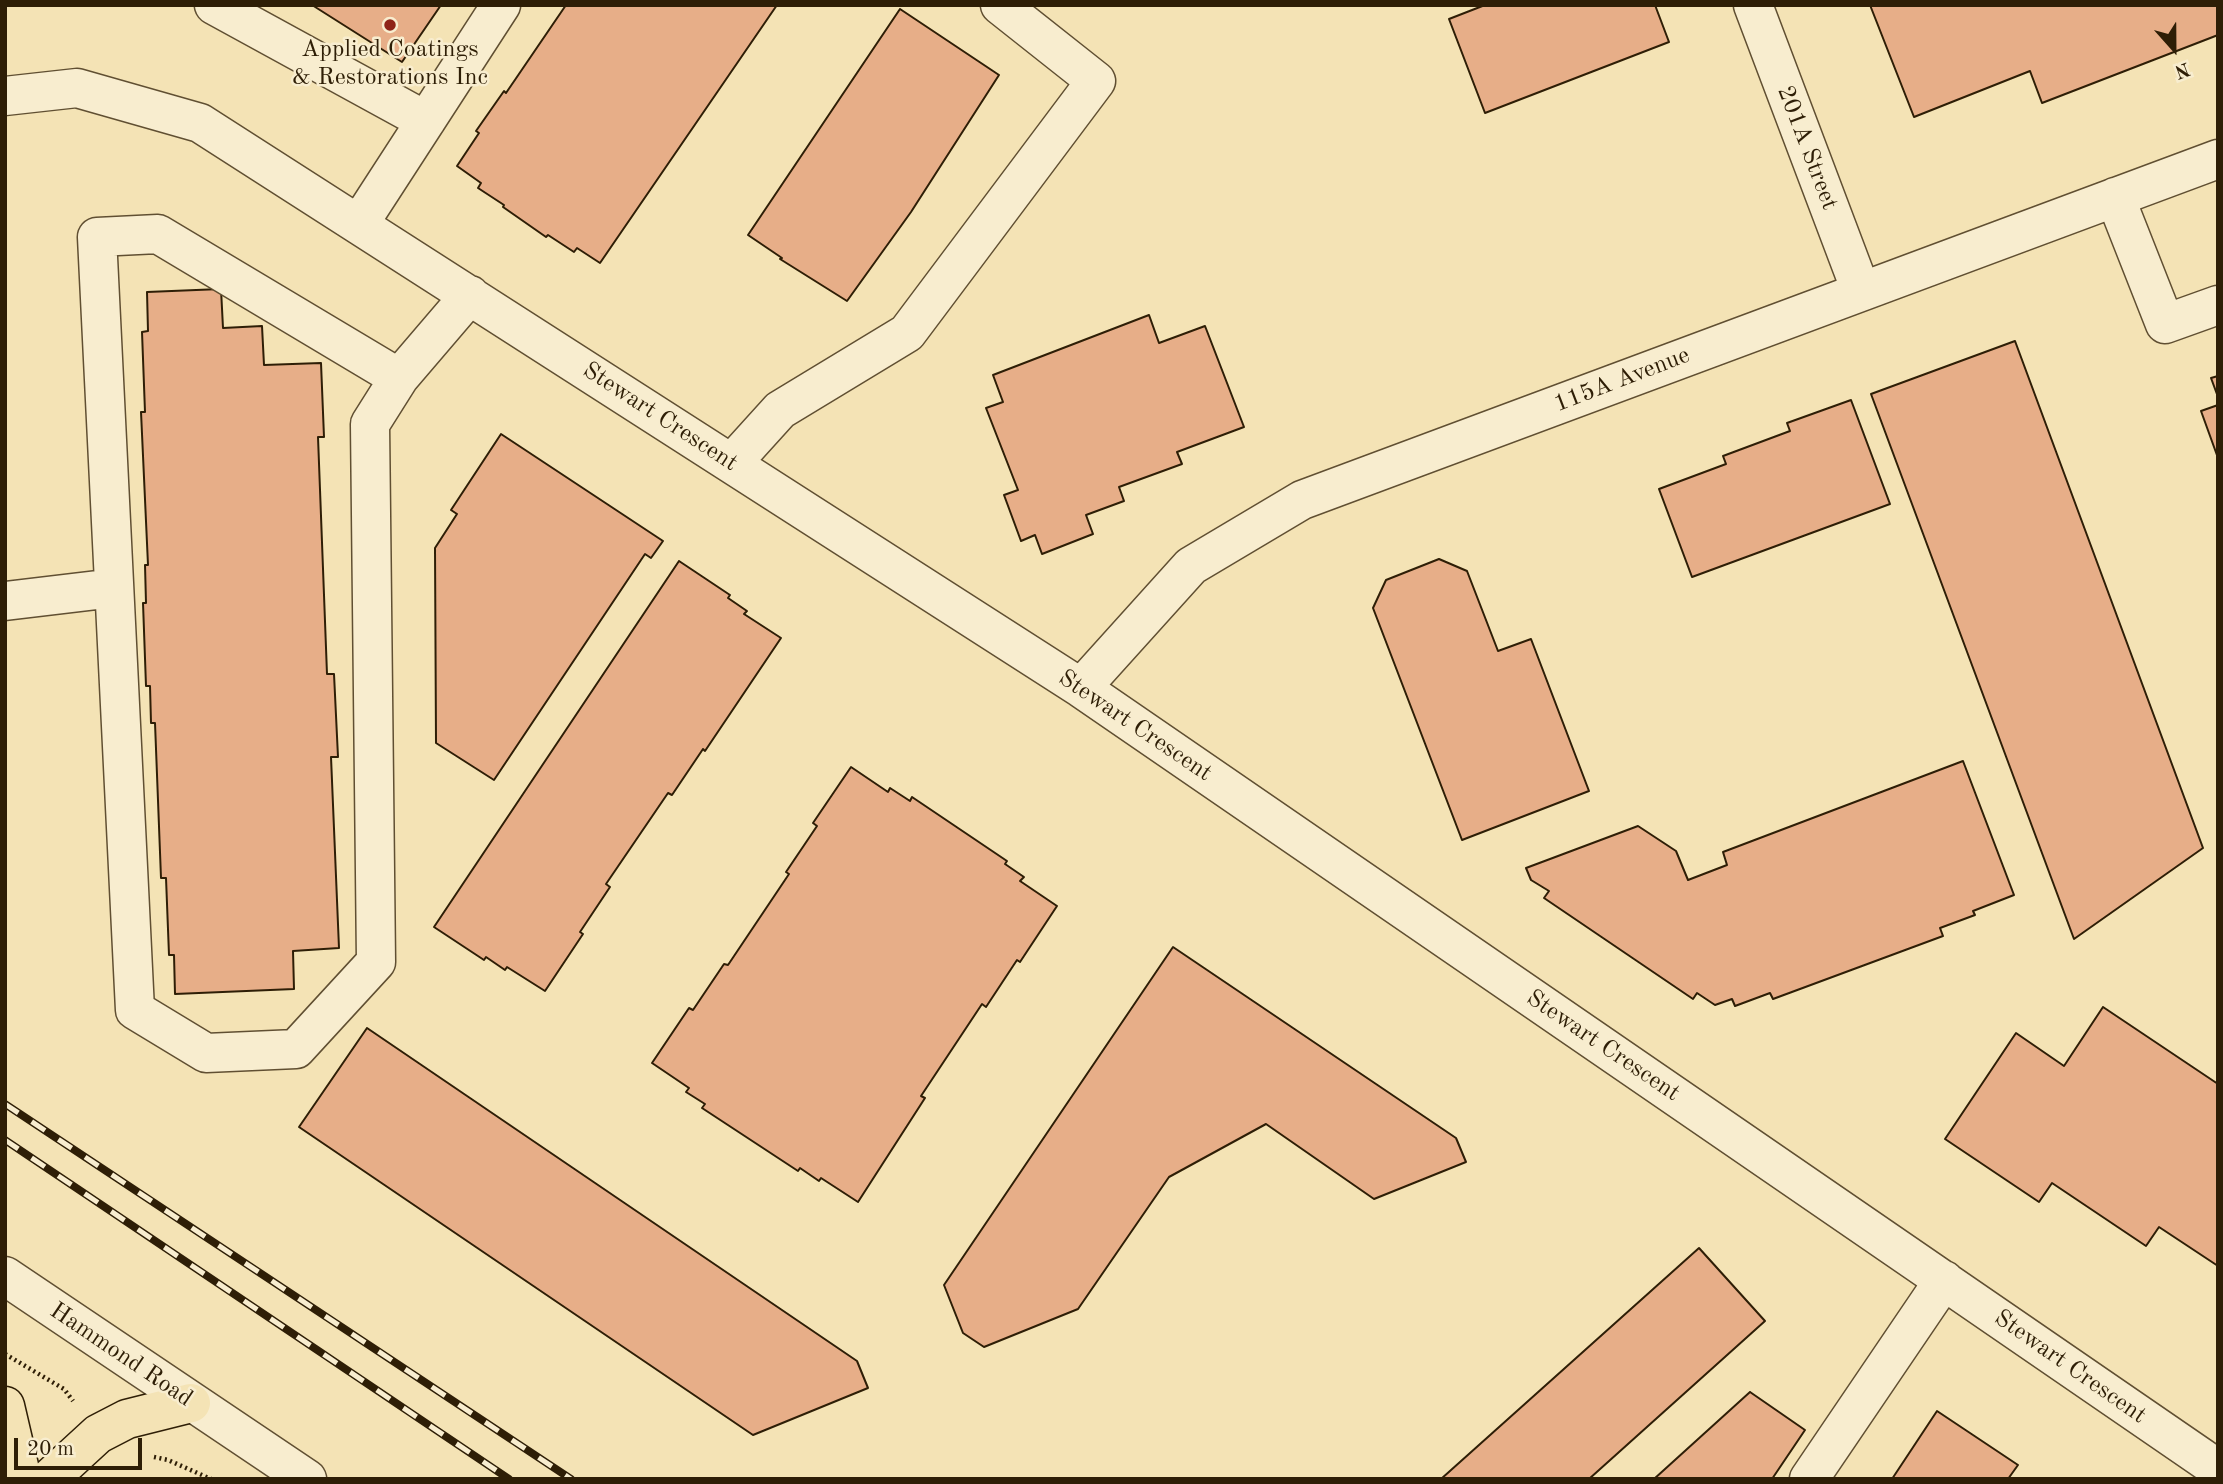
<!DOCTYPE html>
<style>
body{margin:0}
#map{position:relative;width:2223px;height:1484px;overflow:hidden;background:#f4e3b5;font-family:"Old Standard TT",serif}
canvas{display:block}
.frame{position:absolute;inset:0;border:7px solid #2e1e06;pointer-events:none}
.north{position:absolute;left:2139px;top:14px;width:70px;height:70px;-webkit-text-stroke:5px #f8edcf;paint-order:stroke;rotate:159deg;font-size:19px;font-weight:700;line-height:28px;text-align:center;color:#2e1e06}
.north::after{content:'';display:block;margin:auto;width:24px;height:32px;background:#2e1e06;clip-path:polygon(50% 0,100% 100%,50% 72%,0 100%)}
.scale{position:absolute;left:14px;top:1438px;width:128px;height:32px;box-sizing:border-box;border:4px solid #2e1e06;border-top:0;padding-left:9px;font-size:21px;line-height:24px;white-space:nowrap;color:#2e1e06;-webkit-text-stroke:5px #f8edcf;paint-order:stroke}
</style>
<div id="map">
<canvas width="2223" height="1484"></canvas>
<div class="frame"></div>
<div class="north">N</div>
<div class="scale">20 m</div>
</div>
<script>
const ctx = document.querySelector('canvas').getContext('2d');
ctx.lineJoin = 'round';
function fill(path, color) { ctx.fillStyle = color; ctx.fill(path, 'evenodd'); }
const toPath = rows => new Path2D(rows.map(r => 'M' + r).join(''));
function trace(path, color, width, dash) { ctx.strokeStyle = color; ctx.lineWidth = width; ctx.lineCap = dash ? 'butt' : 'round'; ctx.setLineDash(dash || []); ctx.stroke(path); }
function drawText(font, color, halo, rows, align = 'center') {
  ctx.font = font + ' "Old Standard TT",serif'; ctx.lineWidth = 5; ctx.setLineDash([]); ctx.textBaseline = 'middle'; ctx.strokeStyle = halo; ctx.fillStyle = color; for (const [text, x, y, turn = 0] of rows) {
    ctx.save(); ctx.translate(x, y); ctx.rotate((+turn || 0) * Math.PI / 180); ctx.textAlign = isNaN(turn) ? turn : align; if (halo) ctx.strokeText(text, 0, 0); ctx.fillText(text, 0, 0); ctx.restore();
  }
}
const building = toPath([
 [312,5,441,5,402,62,312,5],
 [566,5,777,5,600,263,577,248,574,252,548,235,546,237,503,207,504,205,478,188,481,183,457,166,479,133,476,131,504,91,506,93,566,5],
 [1485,5,1655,5,1669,42,1485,113,1449,19,1485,5],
 [1870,5,2218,5,2218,35,2042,103,2030,71,1914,117,1870,5],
 [900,9,999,75,911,212,847,301,780,259,782,258,748,235,900,9],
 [221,289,223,328,262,326,264,365,321,363,324,437,318,437,327,674,334,674,338,757,331,757,339,948,293,951,294,989,175,994,174,955,169,955,166,878,161,878,155,723,151,723,150,686,146,686,143,603,146,603,145,565,148,565,141,412,145,412,142,332,148,331,147,292,221,289],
 [1149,315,1159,343,1205,326,1244,427,1177,452,1182,464,1119,487,1124,501,1086,515,1093,534,1042,554,1035,535,1021,541,1004,495,1018,490,986,408,1003,402,993,375,1149,315],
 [2015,341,2203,848,2074,939,1871,394,2015,341],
 [2218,376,2218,397,2211,378,2218,376],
 [1851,400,1890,504,1692,577,1659,489,1726,464,1723,456,1790,431,1787,423,1851,400],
 [2218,405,2218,458,2201,411,2218,405],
 [501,434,663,541,651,558,645,554,494,780,436,743,435,548,457,514,451,510,501,434],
 [1439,559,1467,571,1498,651,1531,639,1589,791,1462,840,1373,608,1386,580,1439,559],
 [679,561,730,595,728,598,747,611,744,614,781,638,705,751,703,749,672,795,668,793,606,884,610,887,580,932,583,934,545,991,507,967,505,970,486,957,484,960,434,927,679,561],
 [1963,761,2014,895,1973,911,1975,915,1940,928,1943,936,1773,999,1770,993,1735,1006,1732,999,1715,1005,1697,993,1693,999,1544,898,1549,891,1531,880,1526,868,1638,826,1676,851,1688,880,1727,865,1723,852,1963,761],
 [851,767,888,792,890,788,910,801,912,797,1007,861,1005,864,1024,877,1020,881,1057,906,1020,962,1017,960,986,1007,982,1004,921,1096,925,1098,858,1202,821,1178,819,1181,800,1168,798,1171,702,1108,705,1104,686,1092,689,1088,652,1063,689,1008,693,1010,724,964,728,965,789,874,786,872,817,826,813,823,851,767],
 [1173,947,1456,1138,1466,1162,1374,1199,1266,1124,1169,1177,1078,1309,984,1347,963,1333,944,1285,1173,947],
 [2103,1007,2218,1084,2218,1266,2159,1227,2146,1246,2052,1183,2039,1202,1945,1139,2016,1033,2064,1066,2103,1007],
 [367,1028,857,1361,868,1388,753,1435,299,1127,367,1028],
 [1699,1248,1765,1321,1589,1479,1441,1479,1699,1248],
 [1750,1392,1805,1430,1772,1479,1654,1479,1750,1392],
 [1937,1411,2018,1465,2008,1479,1892,1479,1937,1411]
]);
const path = toPath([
 [5,1354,64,1389,73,1401],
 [154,1457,168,1460,211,1479]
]);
const minor = toPath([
 [214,5,426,121],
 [1753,5,1861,291],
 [5,96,77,88,200,123,1081,688,2218,1469],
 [2115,197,2165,324,2218,305],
 [359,224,501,5],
 [399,378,158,234,97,237,135,1010,206,1053,296,1049,376,962,370,424,399,378,470,295],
 [732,463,780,410,907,333,1096,81,1000,5],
 [5,601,114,588],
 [1081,688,1191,566,1302,500,2218,159],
 [5,1276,307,1479],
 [1809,1479,1944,1280]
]);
const major = toPath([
 [5,1406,22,1479],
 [49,1479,98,1434,127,1419,191,1403]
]);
const rail = toPath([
 [5,1104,571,1479],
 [5,1140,509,1479]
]);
const markers = [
 [390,25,7,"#8f2418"]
];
const poiNames = [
 ["Applied Coatings",390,50],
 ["& Restorations Inc",390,78]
];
const streetNames = [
 ["201A Street",1807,148,69],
 ["115A Avenue",1622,380,-21],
 ["Stewart Crescent",660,417,33],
 ["Stewart Crescent",1135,726,34],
 ["Stewart Crescent",1603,1046,34],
 ["Hammond Road",121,1355,34],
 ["Stewart Crescent",2070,1367,35]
];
fill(building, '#e7ae88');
trace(building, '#2e1e06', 2);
trace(minor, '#604f32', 41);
trace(major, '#2e1e06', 41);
trace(path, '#2e1e06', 4.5, [2, 3.5]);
trace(minor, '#f8edcf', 38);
trace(major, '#f4e3b5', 38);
trace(rail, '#2e1e06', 8);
trace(rail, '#f8edcf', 5, [16]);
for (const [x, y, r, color] of markers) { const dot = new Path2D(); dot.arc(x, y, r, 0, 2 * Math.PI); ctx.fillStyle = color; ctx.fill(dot); trace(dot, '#f8edcf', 2.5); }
drawText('24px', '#2e1e06', '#f8edcf', poiNames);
drawText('24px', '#2e1e06', '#f8edcf', streetNames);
</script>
